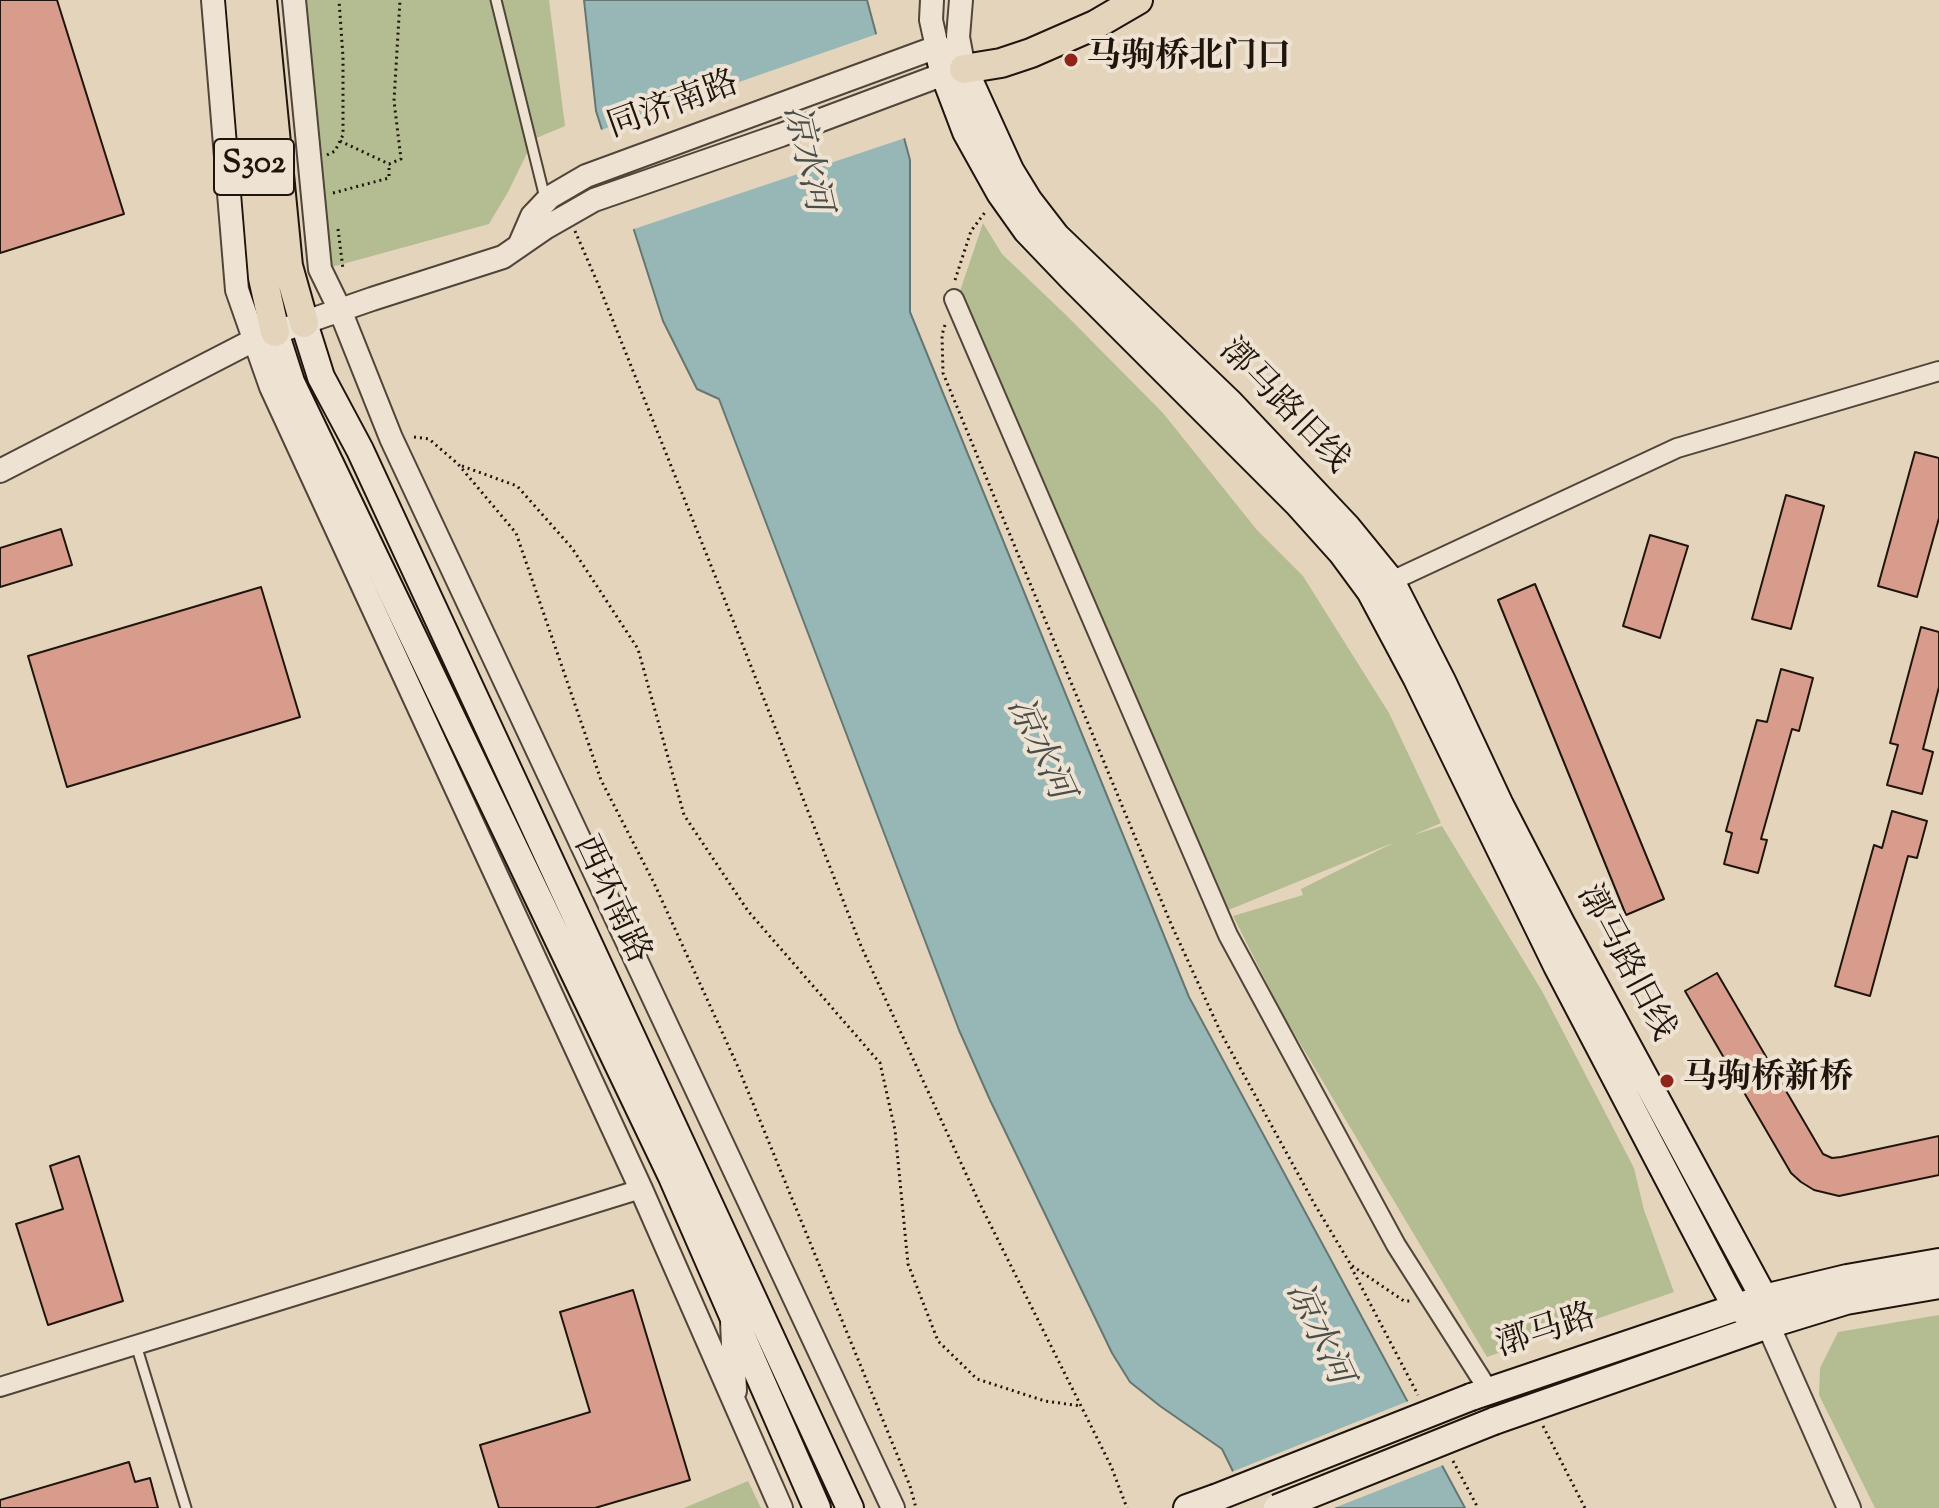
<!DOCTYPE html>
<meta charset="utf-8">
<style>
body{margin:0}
canvas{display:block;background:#e5d4bc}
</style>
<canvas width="1939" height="1508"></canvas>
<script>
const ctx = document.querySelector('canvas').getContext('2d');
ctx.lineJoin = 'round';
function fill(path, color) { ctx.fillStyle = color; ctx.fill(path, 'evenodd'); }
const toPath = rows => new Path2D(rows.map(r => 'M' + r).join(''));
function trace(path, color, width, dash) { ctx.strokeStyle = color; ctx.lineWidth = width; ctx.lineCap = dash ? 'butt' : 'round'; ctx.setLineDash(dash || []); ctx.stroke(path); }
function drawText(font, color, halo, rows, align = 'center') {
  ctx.font = font + ' "Sorts Mill Goudy","Noto Serif SC",serif'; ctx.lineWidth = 8; ctx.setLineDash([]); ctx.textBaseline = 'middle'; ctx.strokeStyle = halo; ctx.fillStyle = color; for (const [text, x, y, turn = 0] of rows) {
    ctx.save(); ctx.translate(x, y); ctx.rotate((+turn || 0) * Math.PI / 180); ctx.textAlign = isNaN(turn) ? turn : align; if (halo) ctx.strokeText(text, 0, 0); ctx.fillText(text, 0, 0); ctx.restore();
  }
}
const green = toPath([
 [295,0,549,0,565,126,534,139,508,192,489,224,332,267,311,257],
 [983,223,1002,254,1065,314,1163,413,1257,530,1303,576,1389,713,1441,823,1413,835,1442,826,1542,991,1634,1168,1644,1210,1674,1292,1487,1357,1282,1013,1233,916,1303,895,1301,889,1395,842,1226,911,959,294],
 [1939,1315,1939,1508,1875,1508,1819,1395,1820,1368,1838,1332],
 [748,1481,761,1508,684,1508]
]);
const water = toPath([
 [584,0,867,0,910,160,910,312,1189,997,1465,1508,1251,1508,1222,1449,1160,1406,1130,1382,1112,1353,990,1100,959,1030,719,399,697,389,663,321,596,111,584,0]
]);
const pier = toPath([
 [880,33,908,137,631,230,598,131],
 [1411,1400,1446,1464,1334,1508,1247,1508,1229,1473]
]);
const building = toPath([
 [0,0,57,0,124,214,0,253,0,0],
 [1915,452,1939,458,1939,518,1917,597,1878,586,1915,452],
 [1786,495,1824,506,1791,629,1752,619,1786,495],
 [61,529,72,565,0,587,0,548,61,529],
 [1650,535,1688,546,1660,638,1623,626,1650,535],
 [1535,584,1664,899,1626,915,1498,600,1535,584],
 [261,587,300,717,67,787,28,656,261,587],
 [1921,627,1939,632,1939,687,1923,749,1933,752,1922,794,1887,785,1898,745,1890,743,1921,627],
 [1781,669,1813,678,1799,731,1792,729,1761,839,1767,840,1758,873,1724,864,1732,833,1726,831,1757,720,1767,722,1781,669],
 [1892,811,1927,821,1917,858,1908,856,1870,996,1835,986,1874,845,1882,848,1892,811],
 [1717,973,1823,1154,1832,1158,1841,1157,1939,1136,1939,1175,1839,1196,1814,1190,1801,1182,1791,1173,1685,991,1717,973],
 [79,1156,123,1301,48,1325,16,1224,63,1209,50,1166,79,1156],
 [633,1290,690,1480,595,1508,499,1508,480,1445,590,1412,560,1312,633,1290],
 [129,1462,135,1482,150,1478,158,1508,0,1508,0,1500,129,1462]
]);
const path = toPath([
 [340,141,389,164,401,159,394,101,400,0],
 [327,155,335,151,343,135,343,57,339,0],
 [333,193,389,178,389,164],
 [338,229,343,269],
 [575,231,599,286,736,628,861,946,979,1202,1111,1466,1127,1508],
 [955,280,971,231,986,211],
 [945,325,942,335,943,373,1171,924,1221,1033,1315,1205,1351,1265,1404,1301,1410,1301],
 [414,437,429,439,458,464,516,533,601,780,654,883,738,1067,910,1486,916,1508],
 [462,466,517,486,572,548,638,649,684,815,748,911,880,1063,895,1130,908,1264,938,1341,977,1379,1045,1401,1081,1406],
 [1351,1267,1418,1395],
 [1543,1426,1585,1508],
 [1453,1461,1478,1508]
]);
const service = toPath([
 [496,0,545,198],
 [136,1345,186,1508]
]);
const minor = toPath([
 [954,299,1228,935,1396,1245,1489,1391],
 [1383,585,1677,448,1939,371],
 [0,1387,641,1189]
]);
const tertiary = toPath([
 [213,0,237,290,271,387,641,1189,781,1508],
 [294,0,320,269,340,310,391,438,893,1508],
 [932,0,931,20,937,47],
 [961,0,958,37,964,69],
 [519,246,532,216,550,197,586,176,937,47],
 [0,471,254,340,372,299,503,257,545,228,594,200,781,135,944,74,959,70],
 [732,1321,735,1391],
 [1768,1325,1849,1508]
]);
const secondary = toPath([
 [937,47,944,74,966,132,1000,193,1027,231,1071,277,1298,504,1342,553,1370,591,1417,679,1557,966,1724,1285,1736,1307,1768,1325],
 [964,69,1010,170,1029,201,1056,236,1230,403,1347,527,1391,581,1443,683,1500,805,1561,923,1764,1298,1768,1325],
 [304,323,321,377,360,450,850,1508],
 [275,332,291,382,672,1177,817,1508],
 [1471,1397,1764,1298,1847,1278,1939,1262],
 [1494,1421,1768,1325,1846,1301,1939,1285],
 [1187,1508,1215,1498]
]);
const primary = toPath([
 [240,0,263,278,275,332],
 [262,0,288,266,304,323],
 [964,69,1001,63,1031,53,1095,25,1138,0]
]);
const secondaryBridge = toPath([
 [1215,1498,1471,1397],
 [1277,1508,1494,1421]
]);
const markers = [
 [1071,60,8,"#8f2418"],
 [1667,1081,8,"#8f2418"]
];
const shields = [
 [254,167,80]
];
const shieldNames = [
 ["S302",254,167]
];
const poiNames = [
 ["马驹桥北门口",1087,60],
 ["马驹桥新桥",1683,1081]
];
const streetNames = [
 ["同济南路",674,108,-20],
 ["漷马路旧线",1282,408,46],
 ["西环南路",609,901,65],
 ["漷马路旧线",1623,964,62],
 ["漷马路",1547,1334,-18]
];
const waterNames = [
 ["凉水河",803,159,77],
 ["凉水河",1036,750,65],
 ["凉水河",1315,1335,65]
];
fill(green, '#b4bd91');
fill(water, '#96b7b6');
trace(water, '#667672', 2);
fill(pier, '#e5d4bc');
fill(building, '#d79c8c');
trace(building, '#1f150d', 2);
trace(service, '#504539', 13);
trace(minor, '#504539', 22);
trace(tertiary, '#504539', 26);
trace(secondary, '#1f150d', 30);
trace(primary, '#1f150d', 32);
trace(path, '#1f150d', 3, [2, 4]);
trace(service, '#eee3d3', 9);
trace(minor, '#eee3d3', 18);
trace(tertiary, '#eee3d3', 22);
trace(secondary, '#eee3d3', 26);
trace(primary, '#e5d4bc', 28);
trace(secondaryBridge, '#1f150d', 30, []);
trace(secondaryBridge, '#eee3d3', 26);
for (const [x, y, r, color] of markers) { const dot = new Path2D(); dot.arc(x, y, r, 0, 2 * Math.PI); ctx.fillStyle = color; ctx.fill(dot); trace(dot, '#eee3d3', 3); }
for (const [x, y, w] of shields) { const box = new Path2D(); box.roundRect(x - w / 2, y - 28, w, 56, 6); ctx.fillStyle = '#eee3d3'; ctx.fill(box); trace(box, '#1f150d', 2); }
drawText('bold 32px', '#1f150d', null, shieldNames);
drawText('bold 34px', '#1f150d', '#eee3d3', poiNames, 'left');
drawText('34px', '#1f150d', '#eee3d3', streetNames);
drawText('italic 36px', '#494e48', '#eee3d3', waterNames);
</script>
